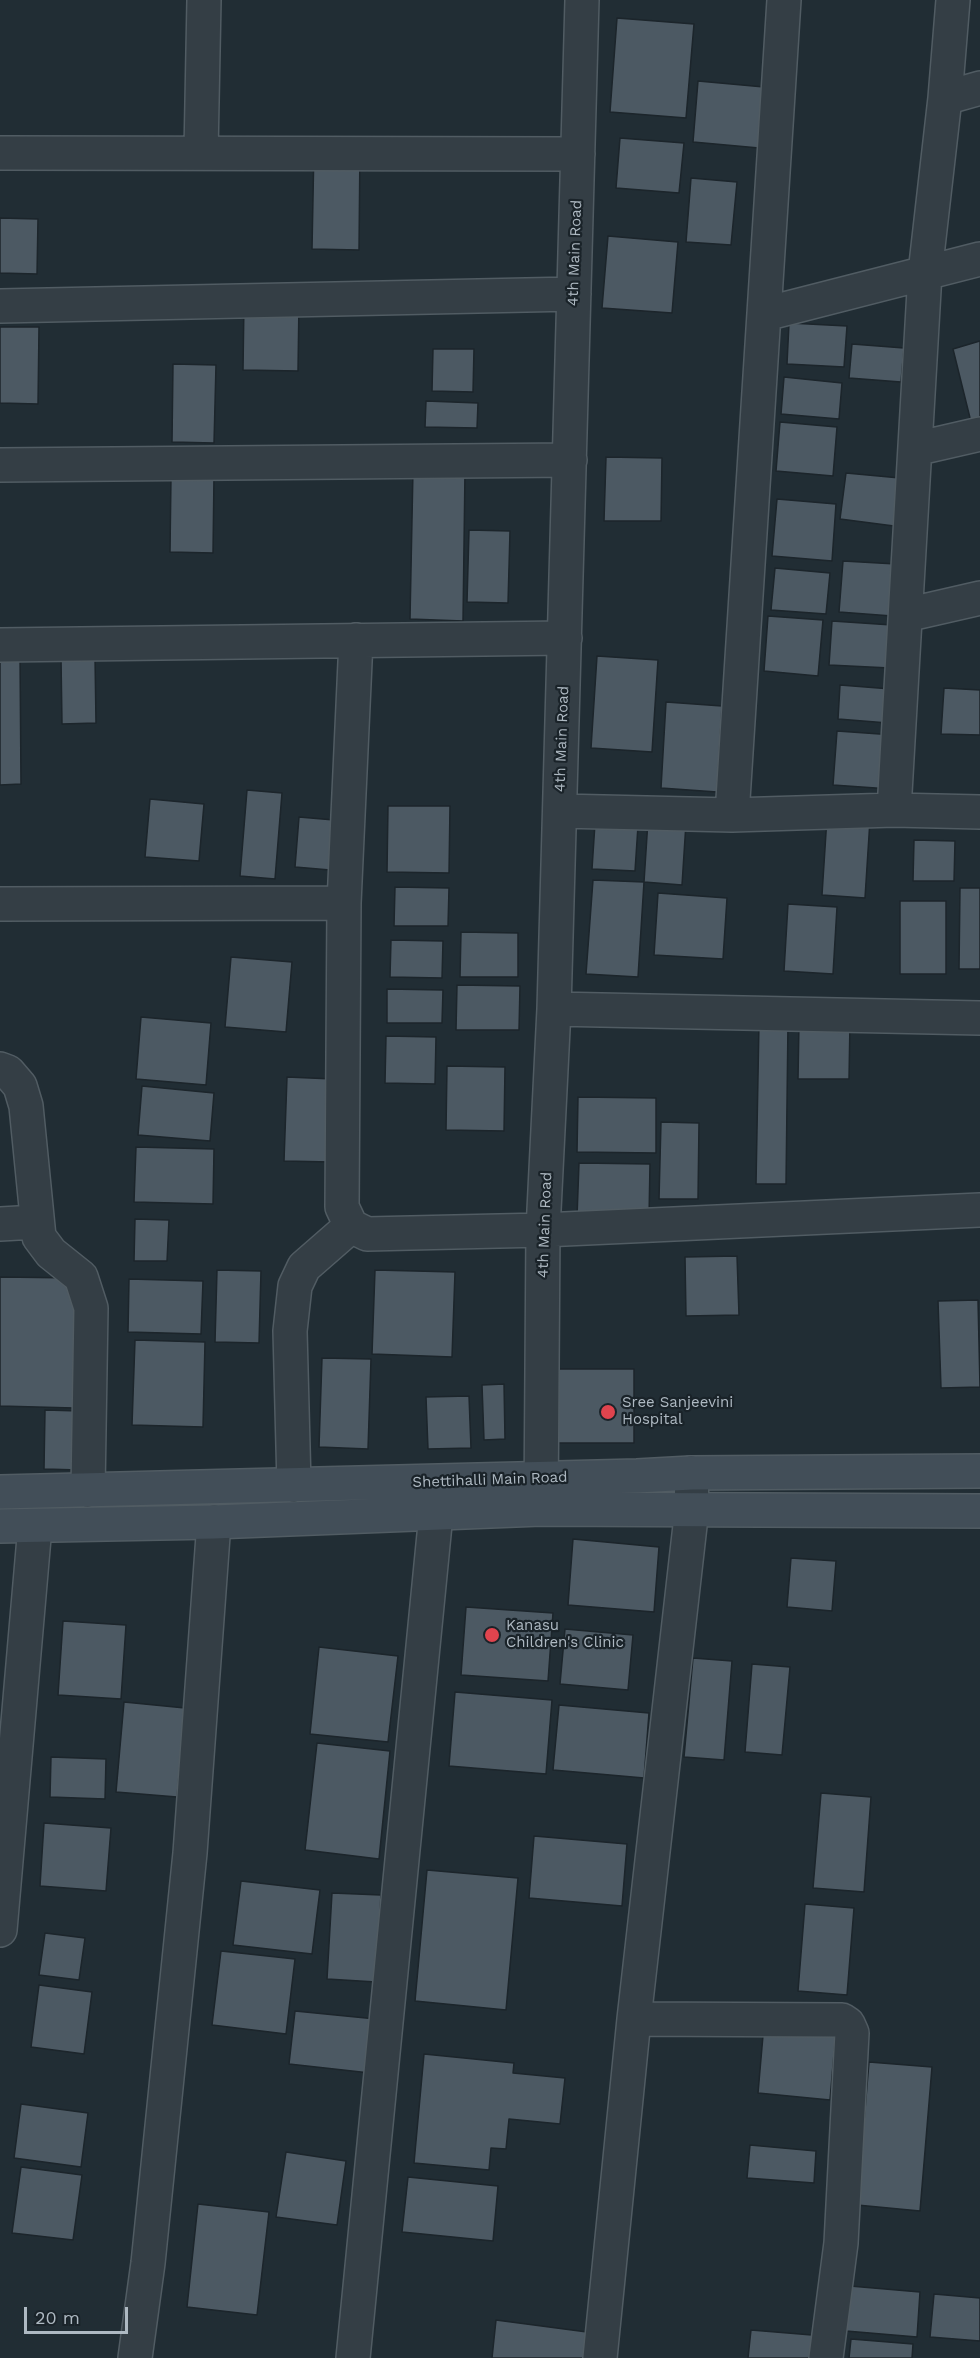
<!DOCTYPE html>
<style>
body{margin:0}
#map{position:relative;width:980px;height:2358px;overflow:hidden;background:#212d34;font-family:"Work Sans",sans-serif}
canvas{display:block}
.scale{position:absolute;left:24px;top:2307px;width:104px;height:27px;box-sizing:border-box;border:3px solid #aeb9c2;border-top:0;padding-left:8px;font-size:18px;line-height:21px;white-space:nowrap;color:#aeb9c2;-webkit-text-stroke:4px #1a2329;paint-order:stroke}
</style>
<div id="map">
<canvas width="980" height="2358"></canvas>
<div class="scale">20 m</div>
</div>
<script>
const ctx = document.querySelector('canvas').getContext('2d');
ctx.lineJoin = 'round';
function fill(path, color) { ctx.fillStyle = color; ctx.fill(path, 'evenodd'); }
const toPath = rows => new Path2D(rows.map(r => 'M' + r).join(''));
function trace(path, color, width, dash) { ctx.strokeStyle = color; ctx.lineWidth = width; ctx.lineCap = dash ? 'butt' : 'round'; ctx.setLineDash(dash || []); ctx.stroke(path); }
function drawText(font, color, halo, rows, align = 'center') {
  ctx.font = font + ' "Work Sans",sans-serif'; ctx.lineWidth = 4.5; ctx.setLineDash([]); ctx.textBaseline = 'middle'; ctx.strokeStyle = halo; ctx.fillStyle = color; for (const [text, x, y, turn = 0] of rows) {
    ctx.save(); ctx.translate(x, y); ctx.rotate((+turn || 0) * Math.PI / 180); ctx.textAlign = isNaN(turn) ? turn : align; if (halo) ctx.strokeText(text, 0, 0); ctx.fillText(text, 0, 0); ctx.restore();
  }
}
const building = toPath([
 [617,18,694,24,686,118,610,112,617,18],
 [698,81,764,87,759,148,693,142,698,81],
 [620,138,684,143,679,193,616,188,620,138],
 [314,146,360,147,359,250,312,249,314,146],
 [691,178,737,182,731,245,686,242,691,178],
 [0,218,38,219,37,274,0,273,0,218],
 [608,236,678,242,672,313,602,308,608,236],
 [244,301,299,302,298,371,243,370,244,301],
 [789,323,847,326,844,367,787,364,789,323],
 [0,327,39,327,38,404,0,403,0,327],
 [980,341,980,419,971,422,953,349,980,341],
 [852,344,904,348,901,382,849,378,852,344],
 [433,349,474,349,473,392,432,391,433,349],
 [173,364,216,365,214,443,172,442,173,364],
 [784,377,842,383,839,419,781,414,784,377],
 [426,401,478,403,477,428,425,427,426,401],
 [780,422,837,427,833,476,776,471,780,422],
 [606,457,662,458,661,521,604,521,606,457],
 [413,469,465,471,463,621,410,619,413,469],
 [846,473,900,478,894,526,840,519,846,473],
 [171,476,214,476,213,553,170,552,171,476],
 [777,499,836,504,832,561,772,556,777,499],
 [469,530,510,531,508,603,467,602,469,530],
 [843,561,896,564,892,616,839,612,843,561],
 [775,568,830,573,826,614,771,610,775,568],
 [768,616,823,620,818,676,764,671,768,616],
 [832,621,892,625,890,668,829,665,832,621],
 [0,653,20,653,21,784,0,785,0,653],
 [597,656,658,660,652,752,591,748,597,656],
 [95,657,96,723,62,724,61,658,95,657],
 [840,685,891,689,888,723,838,719,840,685],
 [944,688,980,690,980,735,941,734,944,688],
 [666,702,722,706,717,792,661,788,666,702],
 [837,731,894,735,890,789,833,785,837,731],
 [247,790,282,793,275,879,240,876,247,790],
 [150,799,204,804,199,861,145,857,150,799],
 [388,806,450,806,449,873,387,872,388,806],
 [596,808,639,811,635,871,592,869,596,808],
 [299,817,334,820,330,870,295,867,299,817],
 [827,817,870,820,865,898,822,895,827,817],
 [648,820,686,823,682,885,644,882,648,820],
 [914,840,955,841,954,881,913,881,914,840],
 [593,880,644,882,638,977,586,974,593,880],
 [395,887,449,888,448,926,394,926,395,887],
 [960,888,980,888,980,969,959,969,960,888],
 [658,893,727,898,723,959,654,955,658,893],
 [900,901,946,901,946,974,900,974,900,901],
 [788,904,837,907,833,974,784,971,788,904],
 [461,932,518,933,518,977,460,977,461,932],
 [391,940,443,941,442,978,390,977,391,940],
 [231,957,292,962,286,1032,225,1027,231,957],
 [457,985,520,986,519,1030,456,1030,457,985],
 [387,989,443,990,442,1023,387,1023,387,989],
 [141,1017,211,1023,206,1085,136,1079,141,1017],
 [759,1022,788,1023,786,1184,756,1184,759,1022],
 [799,1022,850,1022,849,1079,798,1079,799,1022],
 [386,1036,436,1037,435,1084,385,1083,386,1036],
 [447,1066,505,1067,504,1131,446,1130,447,1066],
 [287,1077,333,1079,331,1162,284,1161,287,1077],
 [142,1086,214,1093,210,1141,138,1135,142,1086],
 [578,1097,656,1098,656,1153,577,1152,578,1097],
 [661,1122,699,1123,698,1199,659,1199,661,1122],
 [136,1147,214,1149,213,1204,134,1202,136,1147],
 [579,1163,650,1164,649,1218,577,1217,579,1163],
 [135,1219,169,1220,167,1261,134,1261,135,1219],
 [737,1256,739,1315,686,1316,685,1257,737,1256],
 [217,1270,261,1271,259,1343,215,1342,217,1270],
 [375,1270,455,1272,452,1357,372,1354,375,1270],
 [0,1277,77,1278,74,1408,0,1406,0,1277],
 [129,1279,203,1281,201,1334,128,1332,129,1279],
 [978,1300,980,1387,941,1388,938,1301,978,1300],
 [135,1340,205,1342,203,1427,132,1425,135,1340],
 [322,1358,371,1359,368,1449,319,1447,322,1358],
 [555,1369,634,1369,634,1443,555,1443,555,1369],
 [504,1384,505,1439,484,1440,482,1385,504,1384],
 [469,1396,471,1448,428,1449,426,1397,469,1396],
 [45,1410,80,1411,79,1470,44,1469,45,1410],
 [573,1539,659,1547,654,1612,568,1605,573,1539],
 [791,1558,836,1561,832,1611,787,1607,791,1558],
 [466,1607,553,1613,548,1681,461,1675,466,1607],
 [63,1621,126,1625,121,1699,58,1695,63,1621],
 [565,1629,633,1635,628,1690,560,1684,565,1629],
 [319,1647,398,1656,388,1742,310,1734,319,1647],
 [693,1658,732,1661,724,1760,684,1757,693,1658],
 [752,1664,790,1667,782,1755,745,1752,752,1664],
 [455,1692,552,1700,546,1774,449,1766,455,1692],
 [124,1702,185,1708,177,1797,116,1792,124,1702],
 [559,1705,649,1713,644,1778,553,1770,559,1705],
 [317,1743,390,1751,379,1859,305,1850,317,1743],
 [51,1757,106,1759,105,1799,50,1797,51,1757],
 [821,1793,871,1797,864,1892,813,1888,821,1793],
 [44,1823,111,1828,106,1891,40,1886,44,1823],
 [534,1836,627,1844,622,1906,529,1898,534,1836],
 [427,1870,518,1878,506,2010,415,2001,427,1870],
 [241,1881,320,1890,312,1954,233,1945,241,1881],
 [332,1893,381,1895,376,1982,327,1979,332,1893],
 [805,1904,854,1908,847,1995,798,1991,805,1904],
 [45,1933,85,1938,79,1980,39,1975,45,1933],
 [221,1951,295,1959,286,2034,212,2025,221,1951],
 [39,1985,92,1992,84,2054,31,2047,39,1985],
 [295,2011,376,2019,370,2073,289,2064,295,2011],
 [764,2024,836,2030,830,2100,758,2093,764,2024],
 [424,2054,514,2063,513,2073,565,2078,560,2124,509,2119,506,2149,491,2148,489,2170,414,2163,424,2054],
 [869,2062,932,2067,920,2211,857,2205,869,2062],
 [21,2104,88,2113,81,2167,14,2158,21,2104],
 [750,2145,816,2151,814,2183,747,2178,750,2145],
 [286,2152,346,2161,337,2225,276,2217,286,2152],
 [21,2167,82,2175,73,2240,12,2233,21,2167],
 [408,2177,498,2186,493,2241,402,2232,408,2177],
 [198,2204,269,2212,257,2315,187,2307,198,2204],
 [850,2286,920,2292,917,2337,846,2331,850,2286],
 [934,2294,980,2298,980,2341,930,2337,934,2294],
 [496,2320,587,2332,584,2358,492,2358,496,2320],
 [751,2330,824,2336,822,2358,748,2358,751,2330],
 [851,2339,913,2344,912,2358,849,2358,851,2339]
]);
const minor = toPath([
 [945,98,980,88],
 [0,153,578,154],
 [201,153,204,0],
 [0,306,574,294],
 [765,314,980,259],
 [915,449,980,434],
 [0,465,570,460],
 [906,615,980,598],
 [356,640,344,903,342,1207,351,1226,367,1234,543,1230,980,1210],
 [0,645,565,638],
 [894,810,925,273,945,98,953,0],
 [560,811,732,815,894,810,980,812],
 [732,815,784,0],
 [0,904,344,903],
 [554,1009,980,1018],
 [0,1069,8,1072,20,1086,26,1106,39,1237,51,1253,81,1277,91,1308,88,1490],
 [0,1224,36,1222],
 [294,1485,290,1331,295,1286,304,1267,351,1226],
 [541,1507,543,1230,554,1009,582,0],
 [0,1930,35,1526],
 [634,2019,842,2020,848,2024,852,2033,841,2243,826,2358],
 [135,2358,148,2263,190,1853,214,1522],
 [353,2358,436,1514],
 [600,2358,634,2019,692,1508,691,1473]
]);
const secondary = toPath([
 [0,1492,637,1476,691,1473,980,1471],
 [0,1526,214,1522,541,1509,980,1511]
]);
const markers = [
 [608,1412,8,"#e0444e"],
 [492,1635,8,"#e0444e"]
];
const streetNames = [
 ["4th Main Road",575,253,-88],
 ["4th Main Road",562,739,-88],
 ["4th Main Road",545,1225,-88],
 ["Shettihalli Main Road",490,1480,-2]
];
const poiNames = [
 ["Sree Sanjeevini",622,1403],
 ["Hospital",622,1420],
 ["Kanasu",506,1626],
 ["Children's Clinic",506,1643]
];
fill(building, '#4c5963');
trace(building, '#1c252b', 1.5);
trace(minor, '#515c63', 36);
trace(secondary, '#515c63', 36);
trace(minor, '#343e45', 33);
trace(secondary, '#424e58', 33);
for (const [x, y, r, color] of markers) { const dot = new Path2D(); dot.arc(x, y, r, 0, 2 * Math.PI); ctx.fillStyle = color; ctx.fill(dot); trace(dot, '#1a2329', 2); }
drawText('15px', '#aeb9c2', '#1a2329', streetNames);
drawText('15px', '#aeb9c2', '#1a2329', poiNames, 'left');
</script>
